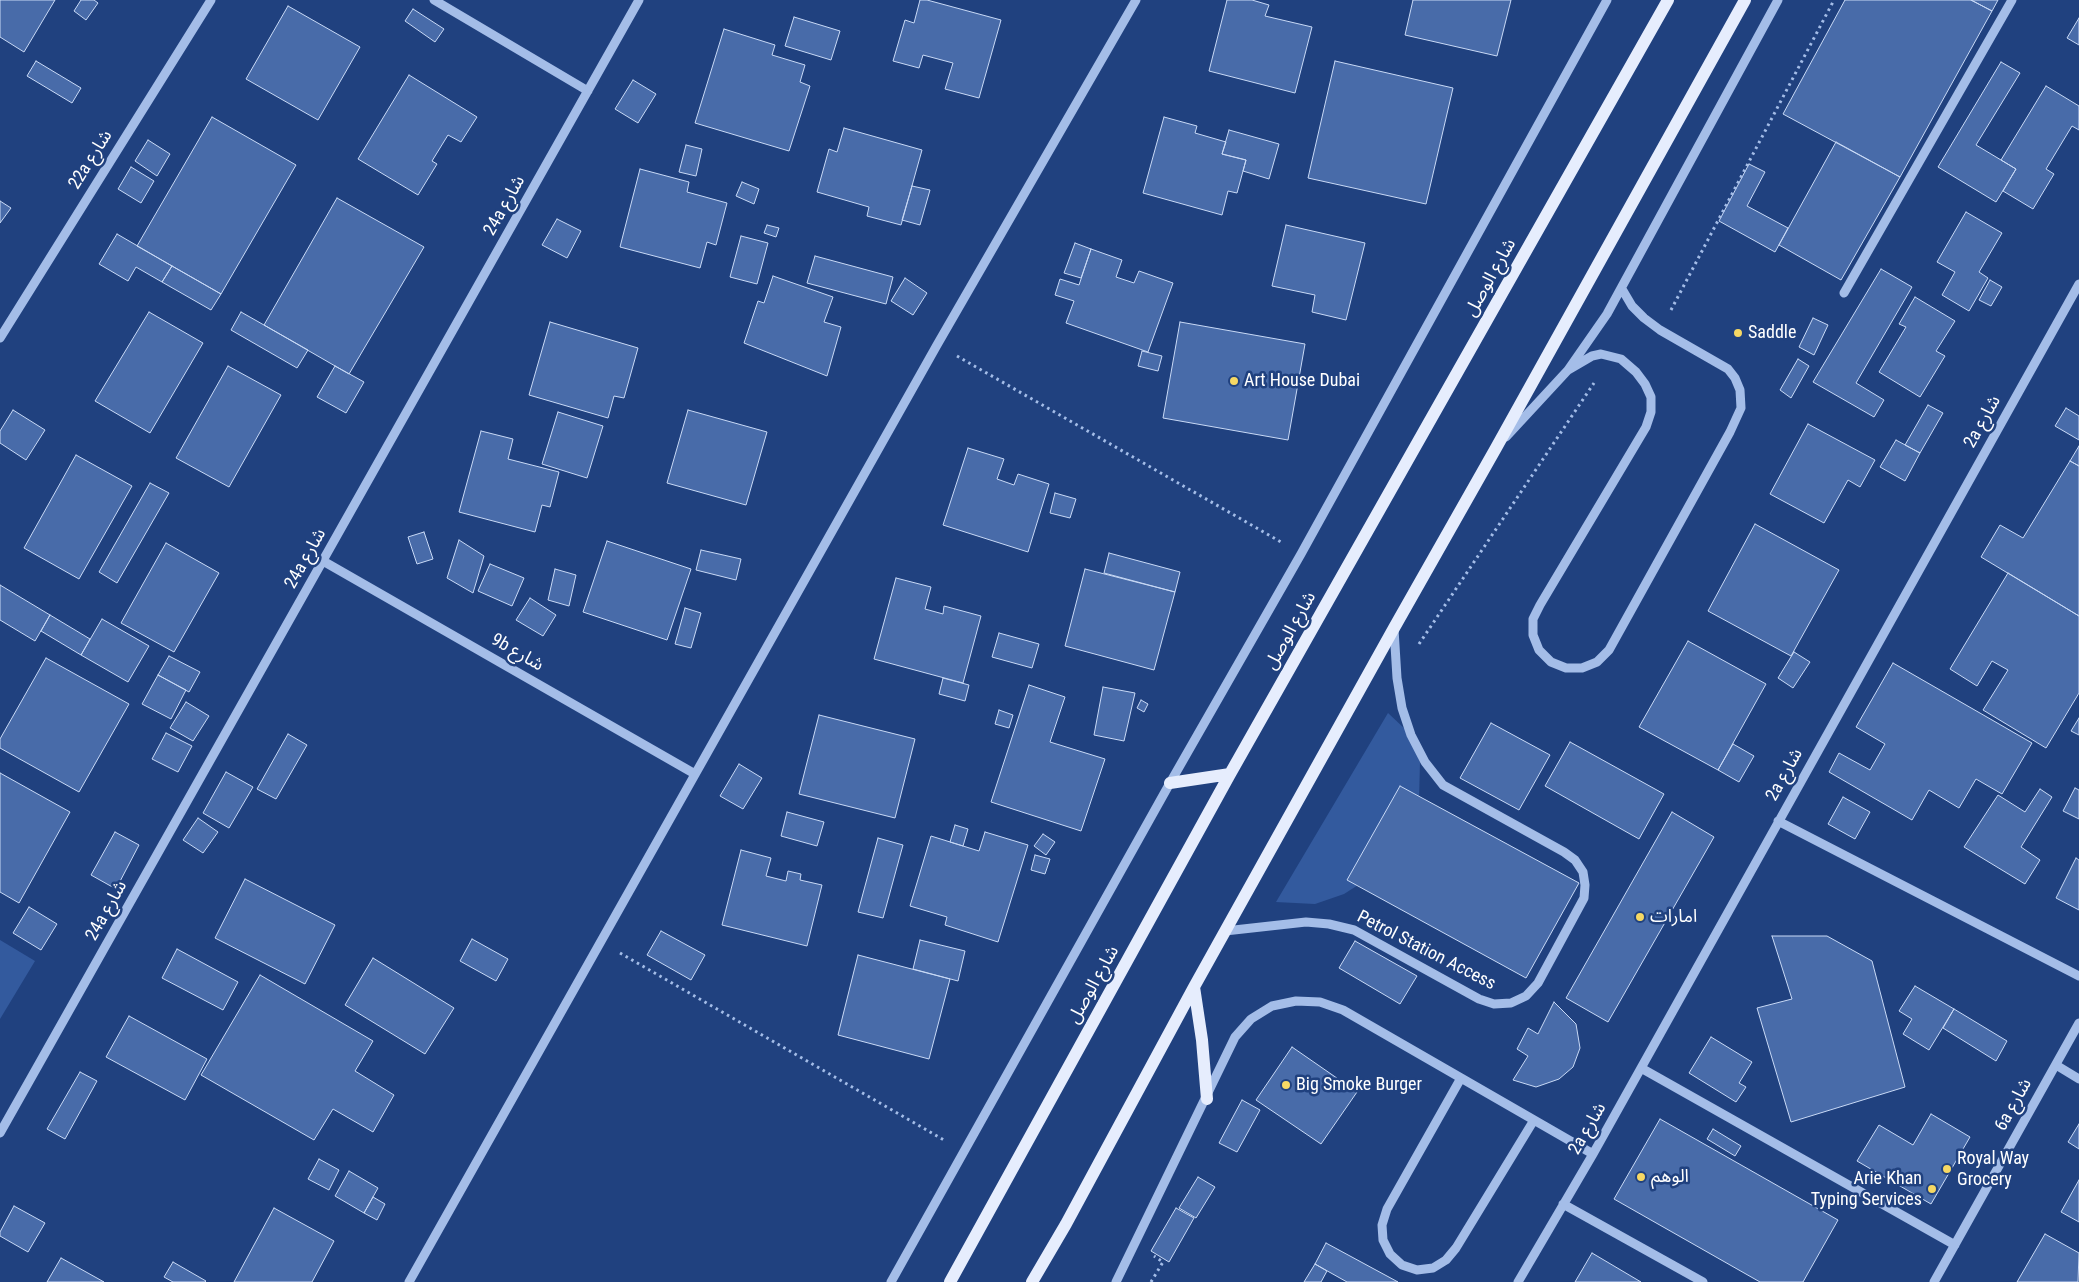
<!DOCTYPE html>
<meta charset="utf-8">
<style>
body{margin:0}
canvas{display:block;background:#20417f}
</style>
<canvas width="2079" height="1282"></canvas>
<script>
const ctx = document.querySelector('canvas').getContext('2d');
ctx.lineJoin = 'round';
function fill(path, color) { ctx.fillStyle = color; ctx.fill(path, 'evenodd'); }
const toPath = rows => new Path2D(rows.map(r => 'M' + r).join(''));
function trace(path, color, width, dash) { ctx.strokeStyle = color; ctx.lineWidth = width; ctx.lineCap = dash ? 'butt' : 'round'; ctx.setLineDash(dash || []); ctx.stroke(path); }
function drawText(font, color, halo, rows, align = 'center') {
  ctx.font = font + ' "Roboto Condensed","Noto Sans Arabic",sans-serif'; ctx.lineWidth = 5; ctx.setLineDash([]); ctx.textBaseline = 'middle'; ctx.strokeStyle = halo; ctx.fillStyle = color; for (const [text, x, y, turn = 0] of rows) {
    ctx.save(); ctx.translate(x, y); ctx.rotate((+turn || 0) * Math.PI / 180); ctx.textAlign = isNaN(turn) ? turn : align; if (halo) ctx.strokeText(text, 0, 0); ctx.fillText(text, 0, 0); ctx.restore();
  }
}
const green = toPath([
 [1388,713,1406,730,1420,762,1419,800,1380,871,1344,894,1315,904,1276,902],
 [0,940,35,961,0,1019]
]);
const building = toPath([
 [0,0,55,0,24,52,0,37,0,0],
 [81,0,94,0,98,3,86,20,74,11,81,0],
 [920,0,927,0,1001,20,979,98,945,89,953,63,923,55,919,68,893,61,905,20,914,23,920,0],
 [1227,0,1252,0,1269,5,1265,16,1312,27,1295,93,1209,71,1227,0],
 [1413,0,1511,0,1497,56,1405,35,1413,0],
 [1845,0,1971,0,1992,11,1900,177,1783,114,1845,0],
 [1971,0,1998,0,1992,11,1971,0],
 [288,6,360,47,318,120,246,79,288,6],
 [413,9,444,29,435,42,405,21,413,9],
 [794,17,840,31,831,60,785,46,794,17],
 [2079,18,2079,45,2067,38,2079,18],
 [724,29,775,45,772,55,805,65,800,82,810,86,789,151,695,123,724,29],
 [36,61,81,88,72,103,27,76,36,61],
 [1335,61,1453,88,1426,204,1308,178,1335,61],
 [2001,62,2020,73,1976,145,2016,169,1996,202,1938,167,2001,62],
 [409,75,477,117,461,142,448,135,432,161,437,164,418,195,358,159,409,75],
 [633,80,656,94,638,123,615,109,633,80],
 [2046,86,2079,106,2079,130,2072,126,2046,169,2054,174,2033,209,2003,191,2016,169,2001,160,2046,86],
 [212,117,296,165,221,294,137,246,212,117],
 [1164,117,1197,126,1195,133,1226,142,1222,154,1246,160,1237,193,1228,191,1222,215,1143,193,1164,117],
 [844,128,922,150,901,225,867,216,869,207,817,192,829,149,837,152,844,128],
 [1229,130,1279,144,1269,179,1243,171,1246,160,1222,154,1229,130],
 [148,140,170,154,157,176,135,161,148,140],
 [1836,142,1900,177,1841,280,1779,245,1836,142],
 [686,145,702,149,696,176,679,172,686,145],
 [1749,164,1765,172,1747,206,1788,228,1775,252,1719,221,1749,164],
 [131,167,154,181,141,203,118,189,131,167],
 [640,169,689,182,687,192,727,203,716,245,707,242,700,268,620,247,640,169],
 [742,182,759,189,754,204,736,196,742,182],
 [912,186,930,190,920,225,902,220,912,186],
 [337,198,424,247,349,374,264,325,337,198],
 [0,201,11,208,0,223,0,201],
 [1966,212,2002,233,1979,272,1988,278,1969,311,1942,295,1955,272,1937,262,1966,212],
 [557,219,581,231,567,258,542,245,557,219],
 [767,225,779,228,776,237,764,233,767,225],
 [1286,225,1365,243,1346,320,1312,312,1315,295,1272,286,1286,225],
 [117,234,172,266,162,282,136,267,128,281,99,264,117,234],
 [741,236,768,243,757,284,730,277,741,236],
 [1075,243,1091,249,1081,278,1064,273,1075,243],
 [1091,249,1122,260,1116,277,1134,283,1139,271,1173,283,1148,352,1066,323,1074,301,1055,295,1060,279,1079,285,1091,249],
 [815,256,893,277,886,304,807,283,815,256],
 [172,266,221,294,211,310,162,282,172,266],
 [1881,269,1912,287,1856,383,1884,400,1874,417,1813,382,1881,269],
 [773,276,833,297,824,322,841,327,827,376,744,343,758,301,764,303,773,276],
 [905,278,927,293,913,315,891,301,905,278],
 [1990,280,2002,287,1991,306,1979,300,1990,280],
 [1915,297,1955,321,1936,351,1945,356,1920,397,1879,372,1906,327,1899,324,1915,297],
 [149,312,203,343,150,433,95,401,149,312],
 [241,312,308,350,297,368,231,330,241,312],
 [1813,318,1828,325,1814,355,1799,347,1813,318],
 [550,322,638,348,624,398,614,396,608,418,529,395,550,322],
 [1180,322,1305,344,1288,440,1163,418,1180,322],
 [1142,351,1162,356,1158,371,1138,366,1142,351],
 [1798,359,1809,366,1791,398,1780,390,1798,359],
 [228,366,281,395,229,487,176,458,228,366],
 [335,366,364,382,346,413,317,397,335,366],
 [1928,405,1943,413,1920,453,1905,445,1928,405],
 [2066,408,2079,416,2079,440,2055,426,2066,408],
 [13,410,45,430,26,460,0,443,0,431,13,410],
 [688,410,767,432,746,505,667,483,688,410],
 [558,412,603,426,587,478,542,464,558,412],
 [1808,424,1875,460,1860,487,1848,480,1824,523,1770,494,1808,424],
 [481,431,513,439,508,459,559,472,550,507,542,505,535,532,459,512,481,431],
 [1896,440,1920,453,1905,481,1880,467,1896,440],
 [2079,446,2079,466,2070,461,2079,446],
 [968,448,1004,459,997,479,1014,485,1018,474,1049,484,1028,552,943,525,968,448],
 [76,455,132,486,79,579,24,548,76,455],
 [2070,461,2079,466,2079,616,1981,557,2000,525,2023,538,2070,461],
 [150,483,169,493,117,583,99,572,150,483],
 [1055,493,1076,499,1070,518,1050,513,1055,493],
 [1755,524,1839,570,1791,656,1708,611,1755,524],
 [424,532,433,559,417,564,408,537,424,532],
 [459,540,484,556,473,593,447,578,459,540],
 [607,541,691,569,667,640,583,612,607,541],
 [166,543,219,573,174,652,121,623,166,543],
 [701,550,741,559,736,580,696,570,701,550],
 [1109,553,1180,572,1175,592,1104,573,1109,553],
 [490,564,524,578,512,606,478,591,490,564],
 [555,569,576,575,569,606,548,600,555,569],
 [1085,569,1175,592,1154,670,1065,646,1085,569],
 [2008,573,2079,616,2079,693,2046,748,1983,710,2008,670,1992,661,1977,686,1950,669,2008,573],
 [896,578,931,587,925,609,943,614,944,606,981,616,963,683,874,659,896,578],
 [0,585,50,615,35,641,0,620,0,585],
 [530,598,556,615,543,636,516,620,530,598],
 [685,608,701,613,691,648,675,644,685,608],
 [50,615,90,639,81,655,41,631,50,615],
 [102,619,149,646,128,682,81,655,102,619],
 [999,633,1039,644,1032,668,992,657,999,633],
 [1688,641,1766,684,1718,770,1639,727,1688,641],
 [1794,652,1810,662,1793,688,1778,678,1794,652],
 [169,656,200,672,189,692,158,675,169,656],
 [46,658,129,704,79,792,0,748,0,739,46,658],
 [1893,663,2032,743,2002,794,1976,779,1959,808,1929,790,1912,820,1829,772,1839,753,1870,770,1885,744,1856,727,1893,663],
 [158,675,186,690,171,719,142,704,158,675],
 [943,678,969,685,965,701,939,694,943,678],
 [1029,685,1065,697,1050,742,1105,759,1081,831,991,802,1029,685],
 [1103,687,1135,693,1124,741,1094,735,1103,687],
 [1141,700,1148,704,1144,712,1137,708,1141,700],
 [186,702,209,716,193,741,170,728,186,702],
 [999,710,1013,715,1009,728,995,724,999,710],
 [819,715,915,739,895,818,799,794,819,715],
 [2079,718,2079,735,2071,731,2079,718],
 [1491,723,1550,755,1519,810,1460,778,1491,723],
 [166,733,192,746,178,772,152,759,166,733],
 [288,734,307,745,276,799,257,789,288,734],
 [1570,742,1664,794,1639,839,1545,786,1570,742],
 [1733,744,1754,756,1739,782,1718,770,1733,744],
 [739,764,762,778,743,809,720,796,739,764],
 [226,772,253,787,229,828,203,813,226,772],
 [0,773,70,812,19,903,0,892,0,773],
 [1400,786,1579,883,1526,978,1347,880,1400,786],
 [2075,788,2079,790,2079,819,2063,811,2075,788],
 [2040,789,2052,797,2021,847,2040,860,2025,884,1964,847,1998,795,2025,812,2040,789],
 [1843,797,1870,812,1855,839,1828,824,1843,797],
 [787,812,824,822,817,846,781,836,787,812],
 [1672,812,1714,837,1608,1022,1566,998,1672,812],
 [198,818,218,832,203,853,183,840,198,818],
 [955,825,968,829,963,846,950,842,955,825],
 [115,832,139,845,116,889,91,875,115,832],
 [985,832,1028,845,998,942,945,925,947,917,910,906,931,836,979,851,985,832],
 [1043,834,1055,842,1046,855,1034,846,1043,834],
 [878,838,903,845,883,918,858,912,878,838],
 [741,850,771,858,766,876,786,881,788,871,801,874,800,880,822,885,807,946,722,925,741,850],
 [1035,855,1050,859,1045,874,1031,870,1035,855],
 [2076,858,2079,860,2079,910,2056,898,2076,858],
 [245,879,335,925,305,984,215,938,245,879],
 [29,907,57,924,41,950,13,933,29,907],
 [661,931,705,955,691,980,647,955,661,931],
 [1772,936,1827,936,1872,961,1905,1087,1791,1122,1757,1008,1792,999,1772,936],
 [472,939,508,959,496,981,460,961,472,939],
 [920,940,965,951,958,981,913,969,920,940],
 [1355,941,1417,976,1400,1004,1339,968,1355,941],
 [177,949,238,982,223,1010,162,978,177,949],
 [858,955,950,979,929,1059,838,1035,858,955],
 [373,958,454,1008,425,1054,345,1005,373,958],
 [260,975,373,1041,355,1071,394,1095,373,1132,333,1109,314,1140,201,1075,260,975],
 [1915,986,1954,1009,1929,1050,1903,1034,1912,1019,1899,1011,1915,986],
 [1554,1002,1576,1024,1580,1048,1573,1067,1559,1079,1536,1087,1513,1080,1528,1056,1517,1049,1528,1028,1538,1034,1554,1002],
 [1954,1009,2007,1041,1996,1061,1943,1028,1954,1009],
 [129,1016,207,1059,185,1100,106,1057,129,1016],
 [1711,1037,1752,1062,1739,1083,1746,1087,1736,1102,1689,1073,1711,1037],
 [1292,1047,1357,1092,1321,1144,1256,1100,1292,1047],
 [80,1072,97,1081,65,1139,47,1129,80,1072],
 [1242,1100,1260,1110,1237,1152,1219,1143,1242,1100],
 [1931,1114,1970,1137,1931,1204,1857,1161,1879,1125,1913,1145,1931,1114],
 [1660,1119,1838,1220,1803,1282,1760,1282,1614,1199,1660,1119],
 [2079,1124,2079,1149,2068,1142,2079,1124],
 [1713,1129,1741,1146,1735,1156,1707,1139,1713,1129],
 [319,1159,339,1170,329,1190,308,1179,319,1159],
 [349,1171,378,1188,364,1213,335,1196,349,1171],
 [1198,1177,1215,1187,1196,1218,1179,1208,1198,1177],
 [2079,1180,2079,1222,2061,1212,2079,1180],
 [373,1197,385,1204,377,1220,364,1213,373,1197],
 [14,1206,45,1223,28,1252,0,1236,0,1232,14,1206],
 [274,1208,334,1241,312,1282,234,1282,274,1208],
 [1176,1208,1194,1218,1169,1262,1151,1251,1176,1208],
 [2045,1234,2079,1253,2078,1282,2017,1282,2045,1234],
 [1326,1243,1398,1282,1347,1282,1315,1264,1326,1243],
 [1592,1253,1641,1282,1575,1282,1592,1253],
 [61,1258,104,1282,47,1282,61,1258],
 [173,1262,206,1281,205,1282,173,1282,164,1277,173,1262],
 [1315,1264,1327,1271,1321,1282,1304,1282,1315,1264]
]);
const path = toPath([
 [1671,310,1834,0],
 [957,356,1281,542],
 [1419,644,1594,383],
 [620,953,944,1140],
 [1151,1282,1163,1262,1154,1256]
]);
const minor = toPath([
 [434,0,588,91],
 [1844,293,2012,0],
 [0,338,211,0],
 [1568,370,1592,356,1601,354,1621,359,1636,372,1645,384,1651,397,1651,412,1646,427,1540,605,1533,619,1533,635,1539,650,1551,662,1566,668,1582,668,1597,662,1609,650,1730,432,1741,408,1740,390,1735,378,1728,369,1660,330,1644,318,1632,306,1622,289],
 [1506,437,1568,370,1607,314,1778,0],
 [323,561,695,774],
 [1778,821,2079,976],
 [1225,931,1306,922,1329,924,1354,930,1479,999,1494,1004,1511,1003,1526,996,1538,983,1584,898,1585,885,1583,872,1575,860,1564,852,1443,785,1425,762,1411,735,1402,708,1397,678,1394,629],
 [2056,1065,2079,1079],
 [1641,1068,1955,1245],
 [1461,1078,1387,1209,1382,1225,1383,1240,1390,1254,1402,1265,1417,1270,1433,1268,1446,1260,1456,1248,1534,1120],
 [0,1133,639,0],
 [1563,1204,1703,1282],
 [409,1282,937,345,1136,0],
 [891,1282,1170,783,1301,554,1607,0],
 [1116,1282,1235,1037,1251,1019,1272,1006,1296,1001,1320,1002,1343,1010,1593,1154],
 [1518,1282,1593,1154,2079,284],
 [1934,1282,2079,1023]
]);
const major = toPath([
 [1170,783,1230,774],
 [1194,987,1202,1040,1207,1099],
 [950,1282,1230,774,1668,0],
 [1032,1282,1066,1224,1194,987,1394,628,1496,448,1745,0]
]);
const markers = [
 [1738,333,5,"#f6d864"],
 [1234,381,5,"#f6d864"],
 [1640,917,5,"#f6d864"],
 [1286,1085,5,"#f6d864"],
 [1947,1169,5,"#f6d864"],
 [1641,1177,5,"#f6d864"],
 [1932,1189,5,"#f6d864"]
];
const streetNames = [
 ["22a شارع",91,160,-58],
 ["24a شارع",505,206,-61],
 ["شارع الوصل",1491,278,-61],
 ["2a شارع",1983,422,-61],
 ["24a شارع",306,559,-61],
 ["شارع الوصل",1291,631,-61],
 ["9b شارع",517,653,30],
 ["2a شارع",1785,775,-61],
 ["24a شارع",107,911,-61],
 ["Petrol Station Access",1426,951,27],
 ["شارع الوصل",1094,985,-61],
 ["6a شارع",2014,1105,-61],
 ["2a شارع",1588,1129,-60]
];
const poiNames = [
 ["Saddle",1748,333],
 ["Art House Dubai",1244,381],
 ["امارات",1650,917],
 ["Big Smoke Burger",1296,1085],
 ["Royal Way",1957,1159],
 ["Grocery",1957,1180],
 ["الوهم",1651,1177],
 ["Arie Khan",1922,1179,"right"],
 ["Typing Services",1922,1200,"right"]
];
fill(green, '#335a9e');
fill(building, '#486ba9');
trace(building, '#c8d9f6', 1);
trace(path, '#a4bde8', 3, [2.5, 4]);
trace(minor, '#a4bde8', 9);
trace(major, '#e6edfd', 12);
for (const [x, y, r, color] of markers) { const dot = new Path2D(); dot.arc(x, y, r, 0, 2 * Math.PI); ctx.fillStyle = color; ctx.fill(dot); trace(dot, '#20417f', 2); }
drawText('18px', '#fff', '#20417f', streetNames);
drawText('18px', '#fff', '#20417f', poiNames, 'left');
</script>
